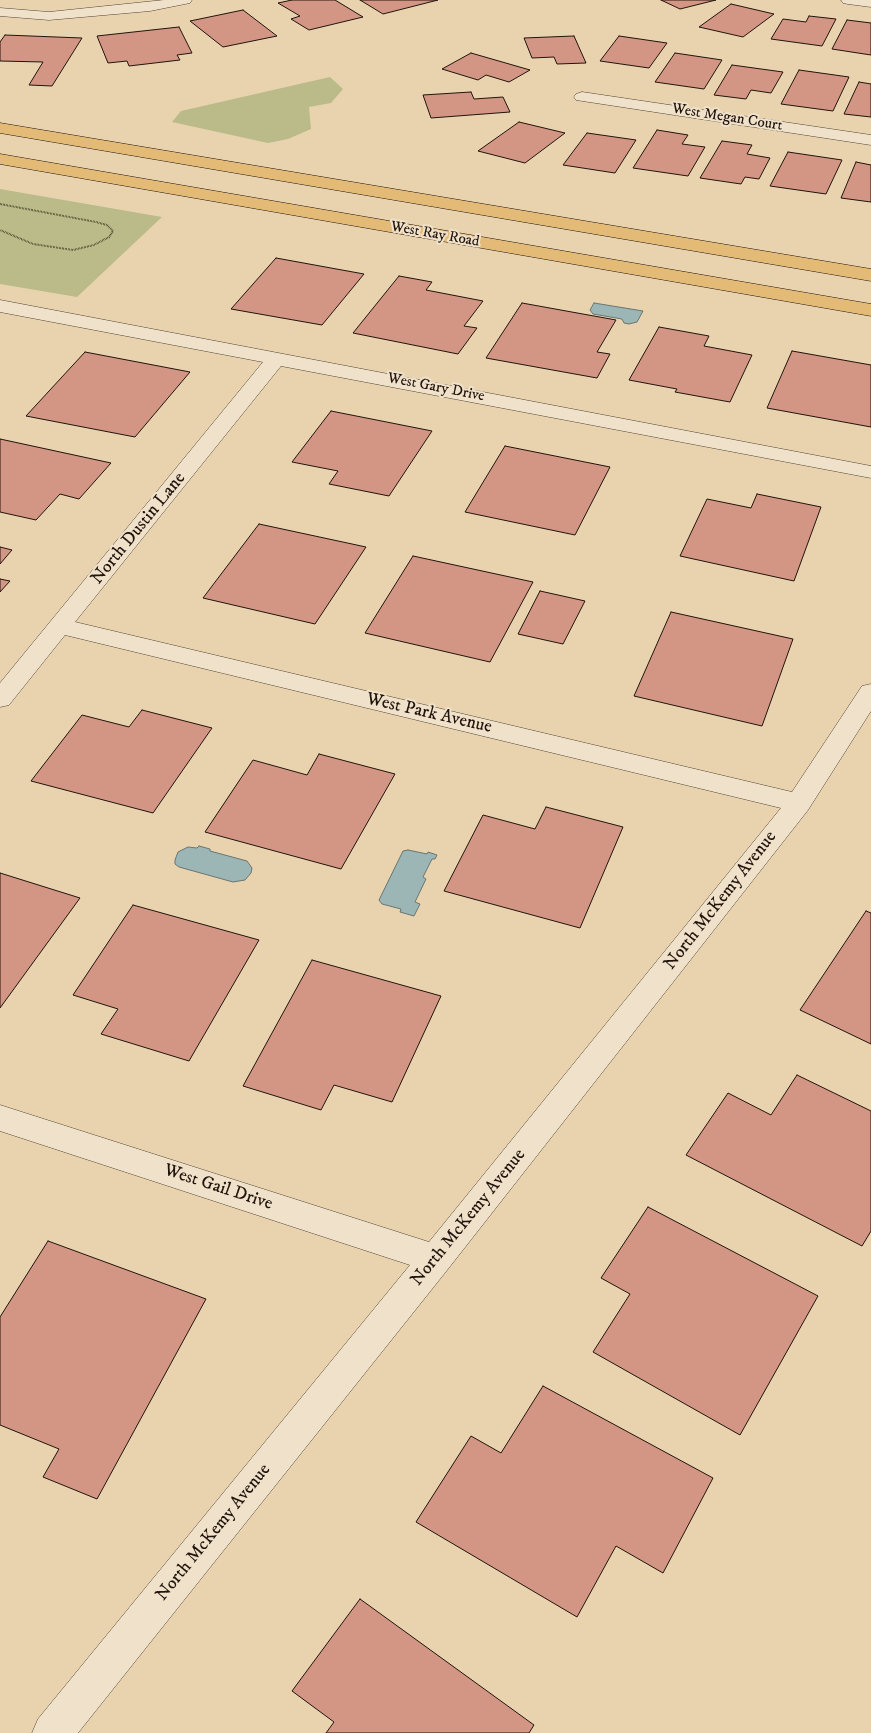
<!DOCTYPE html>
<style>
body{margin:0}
canvas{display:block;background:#e8d3ae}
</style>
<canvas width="871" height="1733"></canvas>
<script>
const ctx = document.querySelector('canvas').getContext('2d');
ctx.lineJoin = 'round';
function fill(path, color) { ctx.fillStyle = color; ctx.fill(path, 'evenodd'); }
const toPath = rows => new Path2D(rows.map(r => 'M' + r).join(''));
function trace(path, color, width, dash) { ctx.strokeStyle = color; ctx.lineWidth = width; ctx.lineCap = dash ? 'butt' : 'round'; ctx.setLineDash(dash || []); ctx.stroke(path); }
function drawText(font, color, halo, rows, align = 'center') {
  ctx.font = font + ' "IM FELL DW Pica",serif'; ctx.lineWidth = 4; ctx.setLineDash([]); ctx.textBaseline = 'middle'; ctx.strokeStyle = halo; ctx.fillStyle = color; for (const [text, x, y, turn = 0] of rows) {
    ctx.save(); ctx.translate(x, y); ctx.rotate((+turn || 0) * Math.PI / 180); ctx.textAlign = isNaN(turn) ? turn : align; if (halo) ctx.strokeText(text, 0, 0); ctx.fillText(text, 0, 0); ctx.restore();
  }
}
const green = toPath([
 [330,77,343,89,331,103,309,107,311,129,288,139,268,143,172,122,181,111],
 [0,189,162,217,77,297,0,284]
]);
const water = toPath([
 [594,303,643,311,637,322,629,324,624,323,622,319,593,314,590,310,594,303],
 [199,846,210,849,210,851,247,861,252,868,251,873,245,880,233,882,179,867,175,864,175,860,178,852,188,847,197,848,199,846],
 [408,850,427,854,428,852,437,855,435,859,432,859,423,877,426,879,415,902,420,904,414,916,400,912,401,909,382,904,379,900,403,851,408,850]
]);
const building = toPath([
 [292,0,335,0,363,17,309,30,291,19,300,16,278,3,292,0],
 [360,0,438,0,383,14,360,0],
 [661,0,716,0,680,9,661,0],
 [731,4,774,14,743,37,699,27,731,4],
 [243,10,277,36,223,47,190,21,243,10],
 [809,16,836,19,822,46,771,39,783,19,806,22,809,16],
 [847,20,871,23,871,55,832,49,847,20],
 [179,27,192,53,177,55,180,60,129,66,127,61,108,63,97,36,179,27],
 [5,35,82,38,52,86,29,85,43,62,0,61,0,42,5,35],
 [574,36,586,63,557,64,554,57,532,58,524,38,574,36],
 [619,36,667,43,649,68,600,61,619,36],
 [471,53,530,70,509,82,486,75,478,80,442,69,471,53],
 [675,53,722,60,704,89,655,82,675,53],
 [732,65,783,72,771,93,751,90,746,99,714,95,732,65],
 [799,70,849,77,833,111,781,104,799,70],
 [859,82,871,84,871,117,844,114,859,82],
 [471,92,474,99,503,97,510,112,431,118,423,95,471,92],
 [519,122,565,133,525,163,478,151,519,122],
 [657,130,688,135,682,144,705,147,688,176,633,168,657,130],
 [587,133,636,140,615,173,563,165,587,133],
 [722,141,752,145,747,154,770,158,759,179,745,177,741,184,700,178,722,141],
 [788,152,842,160,826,194,770,186,788,152],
 [856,162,871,165,871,202,841,198,856,162],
 [276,258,364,274,322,325,231,309,276,258],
 [399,276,432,282,426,290,483,301,464,326,477,328,458,354,353,333,399,276],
 [522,303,616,320,597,352,610,354,597,378,486,358,522,303],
 [659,327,709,336,704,346,752,355,730,402,675,392,677,389,629,380,659,327],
 [792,351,871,365,871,427,767,408,792,351],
 [85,352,190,372,135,437,26,416,85,352],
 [331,411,432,431,389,496,329,484,338,471,292,462,331,411],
 [0,439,111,463,79,499,60,494,36,520,0,512,0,439],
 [505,446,610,467,575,535,465,512,505,446],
 [757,494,821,507,794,581,680,556,707,499,751,508,757,494],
 [259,524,366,547,315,624,203,598,259,524],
 [0,547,12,550,0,564,0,547],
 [413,556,533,582,490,662,365,633,413,556],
 [0,579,10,581,0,592,0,579],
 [540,591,585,601,563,644,518,634,540,591],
 [671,612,793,639,762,726,634,696,671,612],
 [142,710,212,728,153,813,31,781,82,715,129,727,142,710],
 [319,754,395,774,341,869,205,832,253,760,307,775,319,754],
 [546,807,623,827,580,928,444,891,483,815,535,829,546,807],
 [0,873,80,898,0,1008,0,873],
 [133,905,259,940,189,1061,101,1034,118,1009,73,995,133,905],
 [866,911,871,913,871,1044,800,1010,866,911],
 [312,960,441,996,392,1102,334,1085,321,1110,243,1086,312,960],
 [797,1075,871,1111,871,1231,862,1246,686,1155,728,1093,771,1115,797,1075],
 [648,1207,818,1296,740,1435,593,1352,630,1294,601,1278,648,1207],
 [48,1241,206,1299,97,1499,43,1477,59,1449,0,1425,0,1317,48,1241],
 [543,1386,713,1478,663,1573,616,1546,577,1617,416,1522,471,1436,501,1453,543,1386],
 [360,1599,534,1725,529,1733,326,1733,334,1722,292,1691,360,1599]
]);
const path = toPath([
 [0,204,96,222,107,225,113,231,109,237,94,245,73,250,33,244,0,230]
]);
const minor = toPath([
 [164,0,192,0,190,3,150,11,49,20,0,16,0,8,49,12,164,0],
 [841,0,871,0,871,7,848,4,843,3,841,0],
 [582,92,871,135,871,145,576,100,574,97,576,94,582,92],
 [0,300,871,466,871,478,281,366,75,622,792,792,862,686,871,684,871,711,808,810,448,1269,78,1733,32,1733,38,1719,410,1265,0,1131,0,1105,429,1242,781,808,65,635,9,705,0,707,0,683,263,362,0,312,0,300]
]);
const primary = toPath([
 [0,123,871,269,871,281,0,133,0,123],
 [0,154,871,304,871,316,0,164,0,154]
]);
const farStreetnames = [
 ["West Megan Court",727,118,9],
 ["West Ray Road",435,235,10],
 ["West Gary Drive",436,388,11]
];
const streetNames = [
 ["North Dustin Lane",139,529,-51],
 ["West Park Avenue",429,714,13],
 ["North McKemy Avenue",721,901,-52],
 ["West Gail Drive",218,1188,18],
 ["North McKemy Avenue",469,1218,-51],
 ["North McKemy Avenue",214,1533,-51]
];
fill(green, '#babb88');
fill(water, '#9bb6b4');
trace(water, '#6a7571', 1);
fill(building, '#d49684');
trace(building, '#21140c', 1);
trace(minor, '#534434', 1);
trace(primary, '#21140c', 1);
trace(path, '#21140c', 2, [0.5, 1]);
fill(minor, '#f0e2ca');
fill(primary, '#e4ba77');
drawText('15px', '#21140c', '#f0e2ca', farStreetnames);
drawText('18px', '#21140c', '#f0e2ca', streetNames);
</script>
